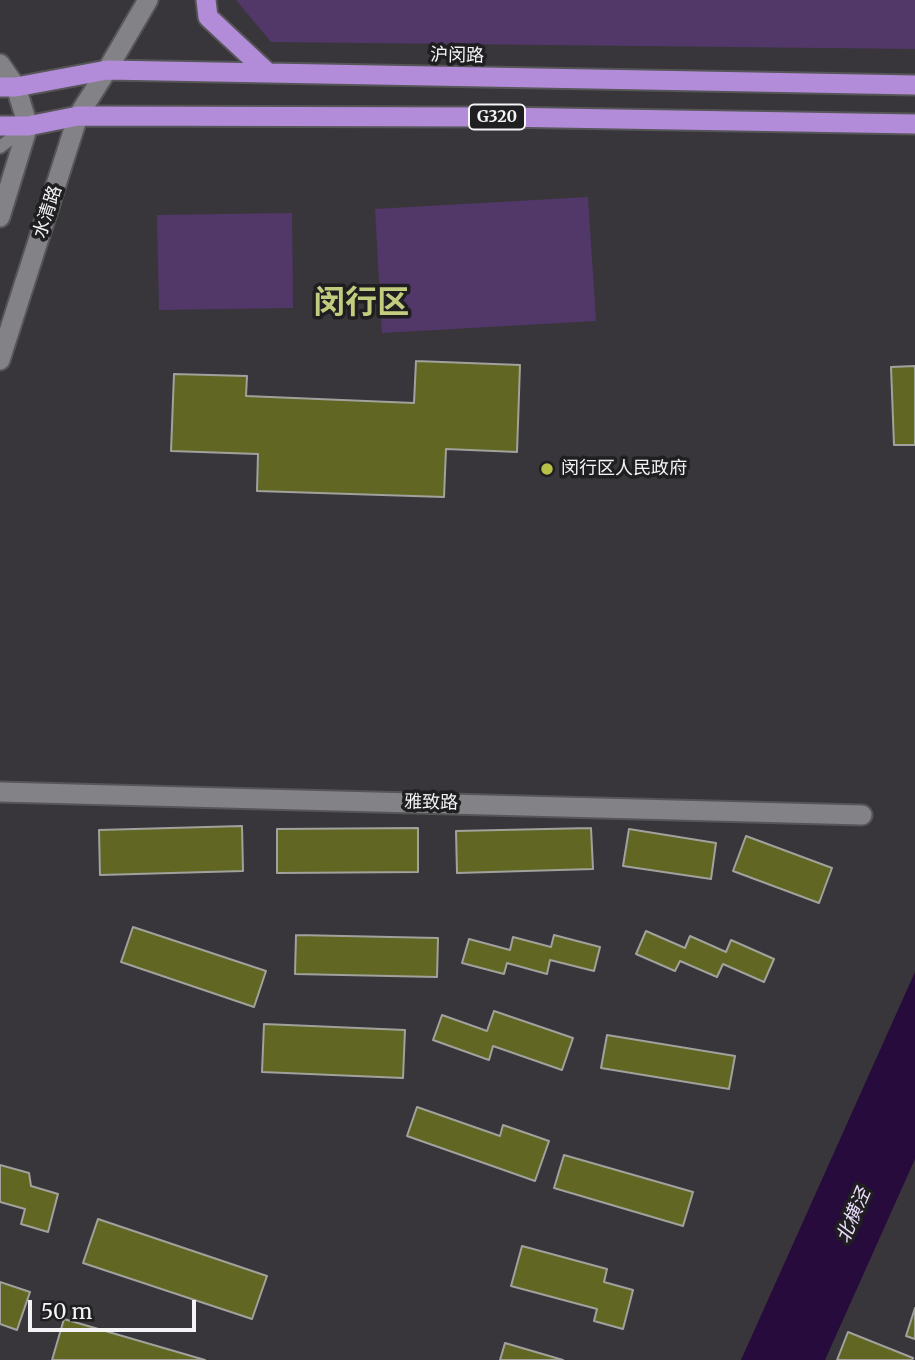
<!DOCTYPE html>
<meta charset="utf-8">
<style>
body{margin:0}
#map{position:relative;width:915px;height:1360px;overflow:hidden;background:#38363a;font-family:Merriweather,serif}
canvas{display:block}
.scale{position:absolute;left:28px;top:1300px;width:168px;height:32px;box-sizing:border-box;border:4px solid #f4f3f5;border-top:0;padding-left:9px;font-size:21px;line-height:24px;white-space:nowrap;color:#f4f3f5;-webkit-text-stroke:5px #1f1e20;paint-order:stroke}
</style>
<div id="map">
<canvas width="915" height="1360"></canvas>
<div class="scale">50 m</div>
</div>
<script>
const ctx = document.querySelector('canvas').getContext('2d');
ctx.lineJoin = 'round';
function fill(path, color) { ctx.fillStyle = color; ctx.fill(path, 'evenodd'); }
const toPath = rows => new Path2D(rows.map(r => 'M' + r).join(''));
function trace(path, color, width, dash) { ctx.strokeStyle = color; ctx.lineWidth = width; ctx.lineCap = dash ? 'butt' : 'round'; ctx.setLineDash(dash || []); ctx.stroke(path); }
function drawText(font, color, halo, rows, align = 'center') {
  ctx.font = font + ' Merriweather,"Noto Sans SC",serif'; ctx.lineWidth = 7; ctx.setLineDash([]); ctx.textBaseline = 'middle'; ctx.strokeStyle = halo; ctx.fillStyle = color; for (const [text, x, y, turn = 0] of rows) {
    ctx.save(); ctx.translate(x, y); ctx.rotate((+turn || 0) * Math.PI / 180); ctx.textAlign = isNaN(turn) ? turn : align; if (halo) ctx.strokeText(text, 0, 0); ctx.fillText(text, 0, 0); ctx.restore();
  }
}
const green = toPath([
 [236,0,915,0,915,49,271,42],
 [588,197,596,321,382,333,375,209],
 [292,213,293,308,159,310,157,215]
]);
const water = toPath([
 [915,972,915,1159,825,1360,741,1360]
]);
const building = toPath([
 [416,361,520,365,517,452,446,449,444,497,257,491,258,454,171,451,174,374,247,376,246,396,414,403,416,361],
 [915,366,915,445,894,445,891,367,915,366],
 [242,826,243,871,100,875,99,830,242,826],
 [418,828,418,872,277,873,277,829,418,828],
 [591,828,593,869,457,873,456,831,591,828],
 [629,829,716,843,711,879,623,866,629,829],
 [746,836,832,868,819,903,733,871,746,836],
 [133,927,266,971,254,1007,121,962,133,927],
 [646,931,685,948,690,936,726,952,731,940,774,959,764,982,723,964,717,977,680,961,675,971,636,954,646,931],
 [296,935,438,938,437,977,295,974,296,935],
 [554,935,600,947,594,971,550,960,547,974,507,963,504,974,462,963,469,939,510,950,513,937,551,947,554,935],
 [494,1011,573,1038,562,1070,493,1046,489,1060,433,1040,442,1015,487,1031,494,1011],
 [264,1024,405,1030,403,1078,262,1072,264,1024],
 [607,1035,735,1056,729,1089,601,1068,607,1035],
 [417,1107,500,1136,503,1125,549,1141,535,1181,407,1136,417,1107],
 [564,1155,693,1192,683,1226,554,1188,564,1155],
 [0,1165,29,1173,31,1186,58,1194,48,1232,21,1224,25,1209,0,1202,0,1165],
 [98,1219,267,1276,252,1319,83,1263,98,1219],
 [522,1246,607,1269,604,1282,633,1290,623,1329,594,1321,597,1309,511,1286,522,1246],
 [0,1282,30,1292,17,1330,0,1324,0,1282],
 [915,1308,915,1339,906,1336,915,1308],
 [64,1319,205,1360,52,1360,64,1319],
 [848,1332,913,1358,912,1360,837,1360,848,1332],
 [505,1343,563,1360,500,1360,505,1343]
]);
const service = toPath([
 [0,147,28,126]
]);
const minor = toPath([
 [0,792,862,815]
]);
const tertiary = toPath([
 [0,64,16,87],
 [107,70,148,0]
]);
const secondary = toPath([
 [0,217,28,126,16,87],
 [0,360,78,116,107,70]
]);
const trunk = toPath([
 [206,0,208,17,268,73],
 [0,87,16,87,107,70,915,85],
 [0,126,28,126,78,116,498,117,915,124]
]);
const markers = [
 [547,469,7,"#b8c147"]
];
const shields = [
 [497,117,56]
];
const shieldNames = [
 ["G320",497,117]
];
const streetNames = [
 ["沪闵路",457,56,1],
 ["水清路",48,212,-72],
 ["雅致路",431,803,1]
];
const poiNames = [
 ["闵行区人民政府",561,469]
];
const waterNames = [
 ["北横泾",854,1216,-67]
];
const townNames = [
 ["闵行区",361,304]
];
fill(green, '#513868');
fill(water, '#270b3c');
fill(building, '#616623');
trace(building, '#a1a29d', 2);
trace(service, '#565558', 16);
trace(minor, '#565558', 23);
trace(tertiary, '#565558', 23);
trace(secondary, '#565558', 23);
trace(trunk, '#565558', 23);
trace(service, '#838286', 12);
trace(minor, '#838286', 19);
trace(tertiary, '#838286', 19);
trace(secondary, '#838286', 19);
trace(trunk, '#b38cd9', 19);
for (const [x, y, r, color] of markers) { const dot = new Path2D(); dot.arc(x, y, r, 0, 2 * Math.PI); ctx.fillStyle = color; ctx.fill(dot); trace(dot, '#1f1e20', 2.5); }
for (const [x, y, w] of shields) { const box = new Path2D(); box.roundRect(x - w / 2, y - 12.5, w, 25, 5); ctx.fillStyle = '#1f1e20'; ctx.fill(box); trace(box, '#f4f3f5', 2); }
drawText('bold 16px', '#f4f3f5', null, shieldNames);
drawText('18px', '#f4f3f5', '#1f1e20', streetNames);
drawText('18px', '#f4f3f5', '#1f1e20', poiNames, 'left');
drawText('italic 19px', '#eadbfc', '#1f1e20', waterNames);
drawText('bold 32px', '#c3cb7e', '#1f1e20', townNames);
</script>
